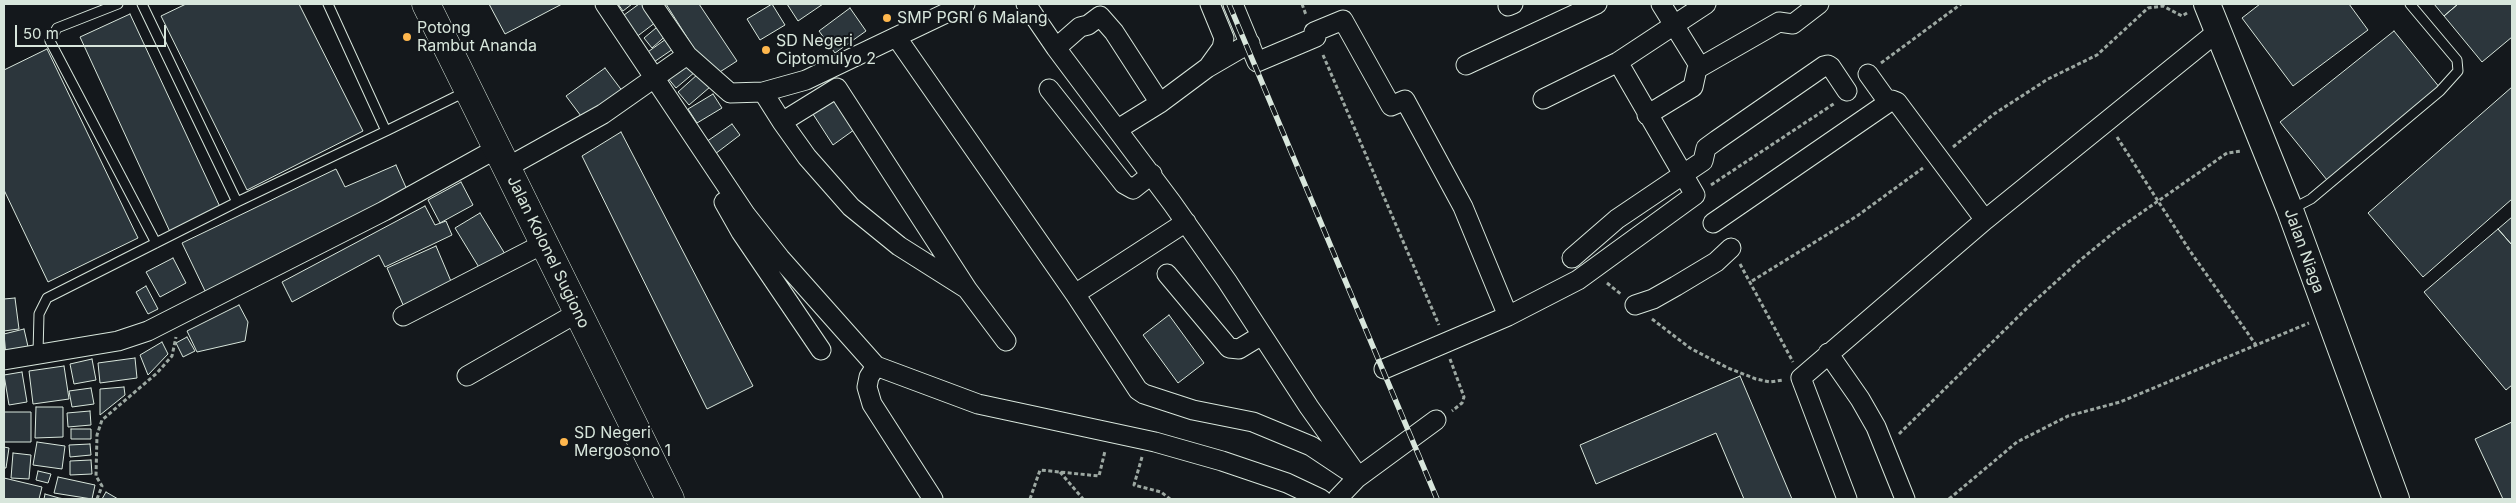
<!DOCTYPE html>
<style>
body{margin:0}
#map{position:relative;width:2516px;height:503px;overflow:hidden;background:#14181c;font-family:Inter,sans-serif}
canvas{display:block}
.frame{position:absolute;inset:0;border:5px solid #d8e6dc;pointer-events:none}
.scale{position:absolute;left:15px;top:25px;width:151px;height:22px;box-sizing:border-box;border:2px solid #d8e6dc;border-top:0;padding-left:6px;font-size:15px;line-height:18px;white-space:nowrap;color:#d8e6dc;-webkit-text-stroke:4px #14181c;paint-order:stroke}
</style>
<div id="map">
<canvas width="2516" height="503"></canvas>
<div class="frame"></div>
<div class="scale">50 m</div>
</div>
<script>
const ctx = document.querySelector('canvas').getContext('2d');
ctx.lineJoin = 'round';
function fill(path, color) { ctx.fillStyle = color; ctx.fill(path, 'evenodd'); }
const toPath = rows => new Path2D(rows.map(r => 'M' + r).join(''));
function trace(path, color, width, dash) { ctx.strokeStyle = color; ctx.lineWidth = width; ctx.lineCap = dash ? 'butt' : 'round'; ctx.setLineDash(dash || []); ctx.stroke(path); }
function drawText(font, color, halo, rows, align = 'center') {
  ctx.font = font + ' Inter,sans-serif'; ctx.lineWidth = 4; ctx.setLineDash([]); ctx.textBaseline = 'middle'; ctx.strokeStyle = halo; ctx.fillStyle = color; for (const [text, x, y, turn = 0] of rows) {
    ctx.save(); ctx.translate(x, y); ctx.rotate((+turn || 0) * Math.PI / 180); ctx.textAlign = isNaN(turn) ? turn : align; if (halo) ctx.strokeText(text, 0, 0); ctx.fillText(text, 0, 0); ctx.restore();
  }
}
const building = toPath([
 [186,4,299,4,363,131,247,190,161,16,186,4],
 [489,4,562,4,505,34,489,4],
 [618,4,632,4,623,11,618,4],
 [639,4,649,4,660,19,635,38,620,18,639,4],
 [666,4,699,4,737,61,712,77,666,4],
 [772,4,785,25,760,40,747,19,772,4],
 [787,4,823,4,798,21,787,4],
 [2260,4,2349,4,2368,30,2293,86,2242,18,2260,4],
 [2434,4,2458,4,2444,16,2434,4],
 [2458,4,2512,4,2512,37,2482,62,2444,16,2458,4],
 [850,8,866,31,835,53,819,31,850,8],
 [130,14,221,209,171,234,80,37,130,14],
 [662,23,670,32,652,48,644,38,662,23],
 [2394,31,2440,88,2327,180,2280,122,2394,31],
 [666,39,673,49,651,64,645,54,666,39],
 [47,49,138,238,48,282,4,190,4,70,47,49],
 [686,61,695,72,676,88,667,77,686,61],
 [605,68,623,92,584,120,566,96,605,68],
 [698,74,710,87,689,105,678,92,698,74],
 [2512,87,2512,199,2423,277,2368,213,2512,87],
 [713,94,722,108,697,123,688,109,713,94],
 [837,95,858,127,833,145,811,111,837,95],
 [732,124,740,135,715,154,706,142,732,124],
 [621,132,753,386,707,409,582,156,621,132],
 [396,165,408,192,358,214,360,219,206,293,182,243,336,169,345,187,396,165],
 [461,182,473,205,440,223,428,200,461,182],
 [425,206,435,225,446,221,452,235,385,267,379,255,292,302,282,282,425,206],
 [480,213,505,254,480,269,455,228,480,213],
 [2512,217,2512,245,2498,229,2512,217],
 [2498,229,2512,245,2512,385,2506,390,2424,292,2498,229],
 [436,246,453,286,404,307,387,268,436,246],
 [173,258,186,283,160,297,146,272,173,258],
 [146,286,158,309,148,314,136,292,146,286],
 [15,298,19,329,4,331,4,299,15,298],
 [239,305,248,322,245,341,197,352,187,331,239,305],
 [1169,315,1204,363,1178,383,1143,335,1169,315],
 [24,329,29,351,6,356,4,334,24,329],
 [187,337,195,351,183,357,176,343,187,337],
 [162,342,168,354,148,375,140,355,162,342],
 [135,358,137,378,100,383,98,363,135,358],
 [92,359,96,380,74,384,70,364,92,359],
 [64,366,69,399,33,404,29,371,64,366],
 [22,372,27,402,9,405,4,375,22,372],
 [1740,376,1792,499,1744,499,1716,433,1596,484,1580,445,1740,376],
 [124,387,125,395,100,415,100,389,124,387],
 [91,388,94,404,72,407,69,391,91,388],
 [36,407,63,407,63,437,35,438,36,407],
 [90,411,91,425,68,427,67,413,90,411],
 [4,412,31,412,31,442,4,442,4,412],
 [2512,422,2512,499,2503,499,2475,439,2512,422],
 [71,429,91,429,91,439,71,439,71,429],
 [37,442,65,446,62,469,33,465,37,442],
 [90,444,91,455,70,457,69,445,90,444],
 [4,447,9,448,6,468,4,468,4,447],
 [13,453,31,455,29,479,11,478,13,453],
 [91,460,92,474,70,475,70,461,91,460],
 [38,471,51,474,48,483,36,480,38,471],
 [58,477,95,485,92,499,54,493,58,477],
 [4,478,42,487,39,499,4,499,4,478],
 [106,492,118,499,102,499,106,492],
 [45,494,59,498,65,499,44,499,45,494]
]);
const path = toPath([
 [1302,4,1306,15],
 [1323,55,1439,325],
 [1881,63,1961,4],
 [2117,137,2190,251,2256,345],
 [1953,147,1994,114,2048,79,2097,55,2148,8,2163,6,2182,16,2187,13],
 [1711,185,1835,103],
 [1740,264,1793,362],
 [1752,281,1857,216,1923,168],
 [1607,283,1622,295],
 [1652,319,1690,348,1728,368,1756,379,1770,382,1783,380],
 [1450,359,1464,397,1462,403,1452,411],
 [1899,434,2028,307,2079,261,2118,229,2227,153,2242,151],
 [1142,457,1134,485,1161,492,1170,499],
 [1060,472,1083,499],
 [97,499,102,486,96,476,97,435,102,420,157,373,172,356,176,337],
 [1030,499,1040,470,1099,476,1105,451],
 [1949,499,2017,442,2068,416,2120,402,2309,323]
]);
const lane = toPath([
 [118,4,57,28,50,41,156,243],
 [142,4,237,202],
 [328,4,386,131,467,91],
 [2292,209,2311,199,2440,91,2458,71,2457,60,2410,4],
 [38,353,39,314,47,298,237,202,386,131]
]);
const street = toPath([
 [605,4,746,215,780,258,876,366,978,404,1155,442,1222,461,1287,483,1321,499],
 [652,4,687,55,730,93,763,92,806,80,965,4],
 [1026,4,1056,48,1172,203,1227,281,1309,407,1358,476],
 [1233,4,1257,62,1316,37],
 [1661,4,1700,67],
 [1508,6,1513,4],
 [1314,32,1343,20,1391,106,1405,100,1463,207,1508,316,1578,280,1695,195,1618,62],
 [897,38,1075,294,1186,222],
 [1056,48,1080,27,1088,25,1100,16,1114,32,1160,103],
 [1466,65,1597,4],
 [1209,66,1222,48,1224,38,1210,4],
 [1868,74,1888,102],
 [1049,89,1124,184,1133,189,1152,174],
 [763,92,782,122,807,157,851,207,899,246,967,289,837,88,782,122],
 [1543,99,1618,62,1706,4],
 [1647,115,1693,87,1697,69,1779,22,1793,24,1819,4],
 [1118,129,1160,103,1207,68,1250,43],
 [506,168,603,114,687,55],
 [724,202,741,232,821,350],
 [1713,223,1892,100,1897,102,1985,220],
 [1572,258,1617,219,1703,161,1706,148,1717,140,1824,66,1828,65,1831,67,1847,91],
 [1167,274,1229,348,1239,349,1262,335],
 [967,289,1006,341],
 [1075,294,1138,390,1144,394,1193,410,1253,422,1311,446,1347,470],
 [1635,305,1653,299,1676,286,1716,262,1731,248],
 [403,316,543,244],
 [1828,353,1860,399,1876,427,1905,499],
 [4,360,118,341,148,331,384,211,496,149],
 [876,366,869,377,867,387,872,404,933,499],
 [1384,369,1508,316],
 [467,376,577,313],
 [1337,499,1357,478,1436,420],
 [1847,499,1801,378,1985,220,2217,32]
]);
const secondary = toPath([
 [2207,4,2290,210,2396,499]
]);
const highway = toPath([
 [426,4,670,499]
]);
const rail = toPath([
 [1229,4,1437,499]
]);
const markers = [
 [887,18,5,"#ffb74d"],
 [407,37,5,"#ffb74d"],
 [766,50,5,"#ffb74d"],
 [564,442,5,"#ffb74d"]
];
const poiNames = [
 ["SMP PGRI 6 Malang",897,18],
 ["Potong",417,28],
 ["Rambut Ananda",417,46],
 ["SD Negeri",776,41],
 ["Ciptomulyo 2",776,59],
 ["SD Negeri",574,433],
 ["Mergosono 1",574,451]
];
const streetNames = [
 ["Jalan Niaga",2304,251,70],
 ["Jalan Kolonel Sugiono",548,252,64]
];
fill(building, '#2c363c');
trace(building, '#d8e6dc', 1);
trace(lane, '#d8e6dc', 11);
trace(street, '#d8e6dc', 21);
trace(secondary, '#d8e6dc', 28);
trace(highway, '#d8e6dc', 29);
trace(path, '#9da8a2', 3, [4, 2.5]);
trace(lane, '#14181c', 9);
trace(street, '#14181c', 19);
trace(secondary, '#14181c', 26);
trace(highway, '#14181c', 28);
trace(rail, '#d8e6dc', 5.5);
trace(rail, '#14181c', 4, [11]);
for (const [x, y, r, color] of markers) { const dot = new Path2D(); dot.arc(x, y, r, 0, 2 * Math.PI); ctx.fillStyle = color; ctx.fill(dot); trace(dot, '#14181c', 2); }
drawText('16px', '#d8e6dc', '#14181c', poiNames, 'left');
drawText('16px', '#d8e6dc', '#14181c', streetNames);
</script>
